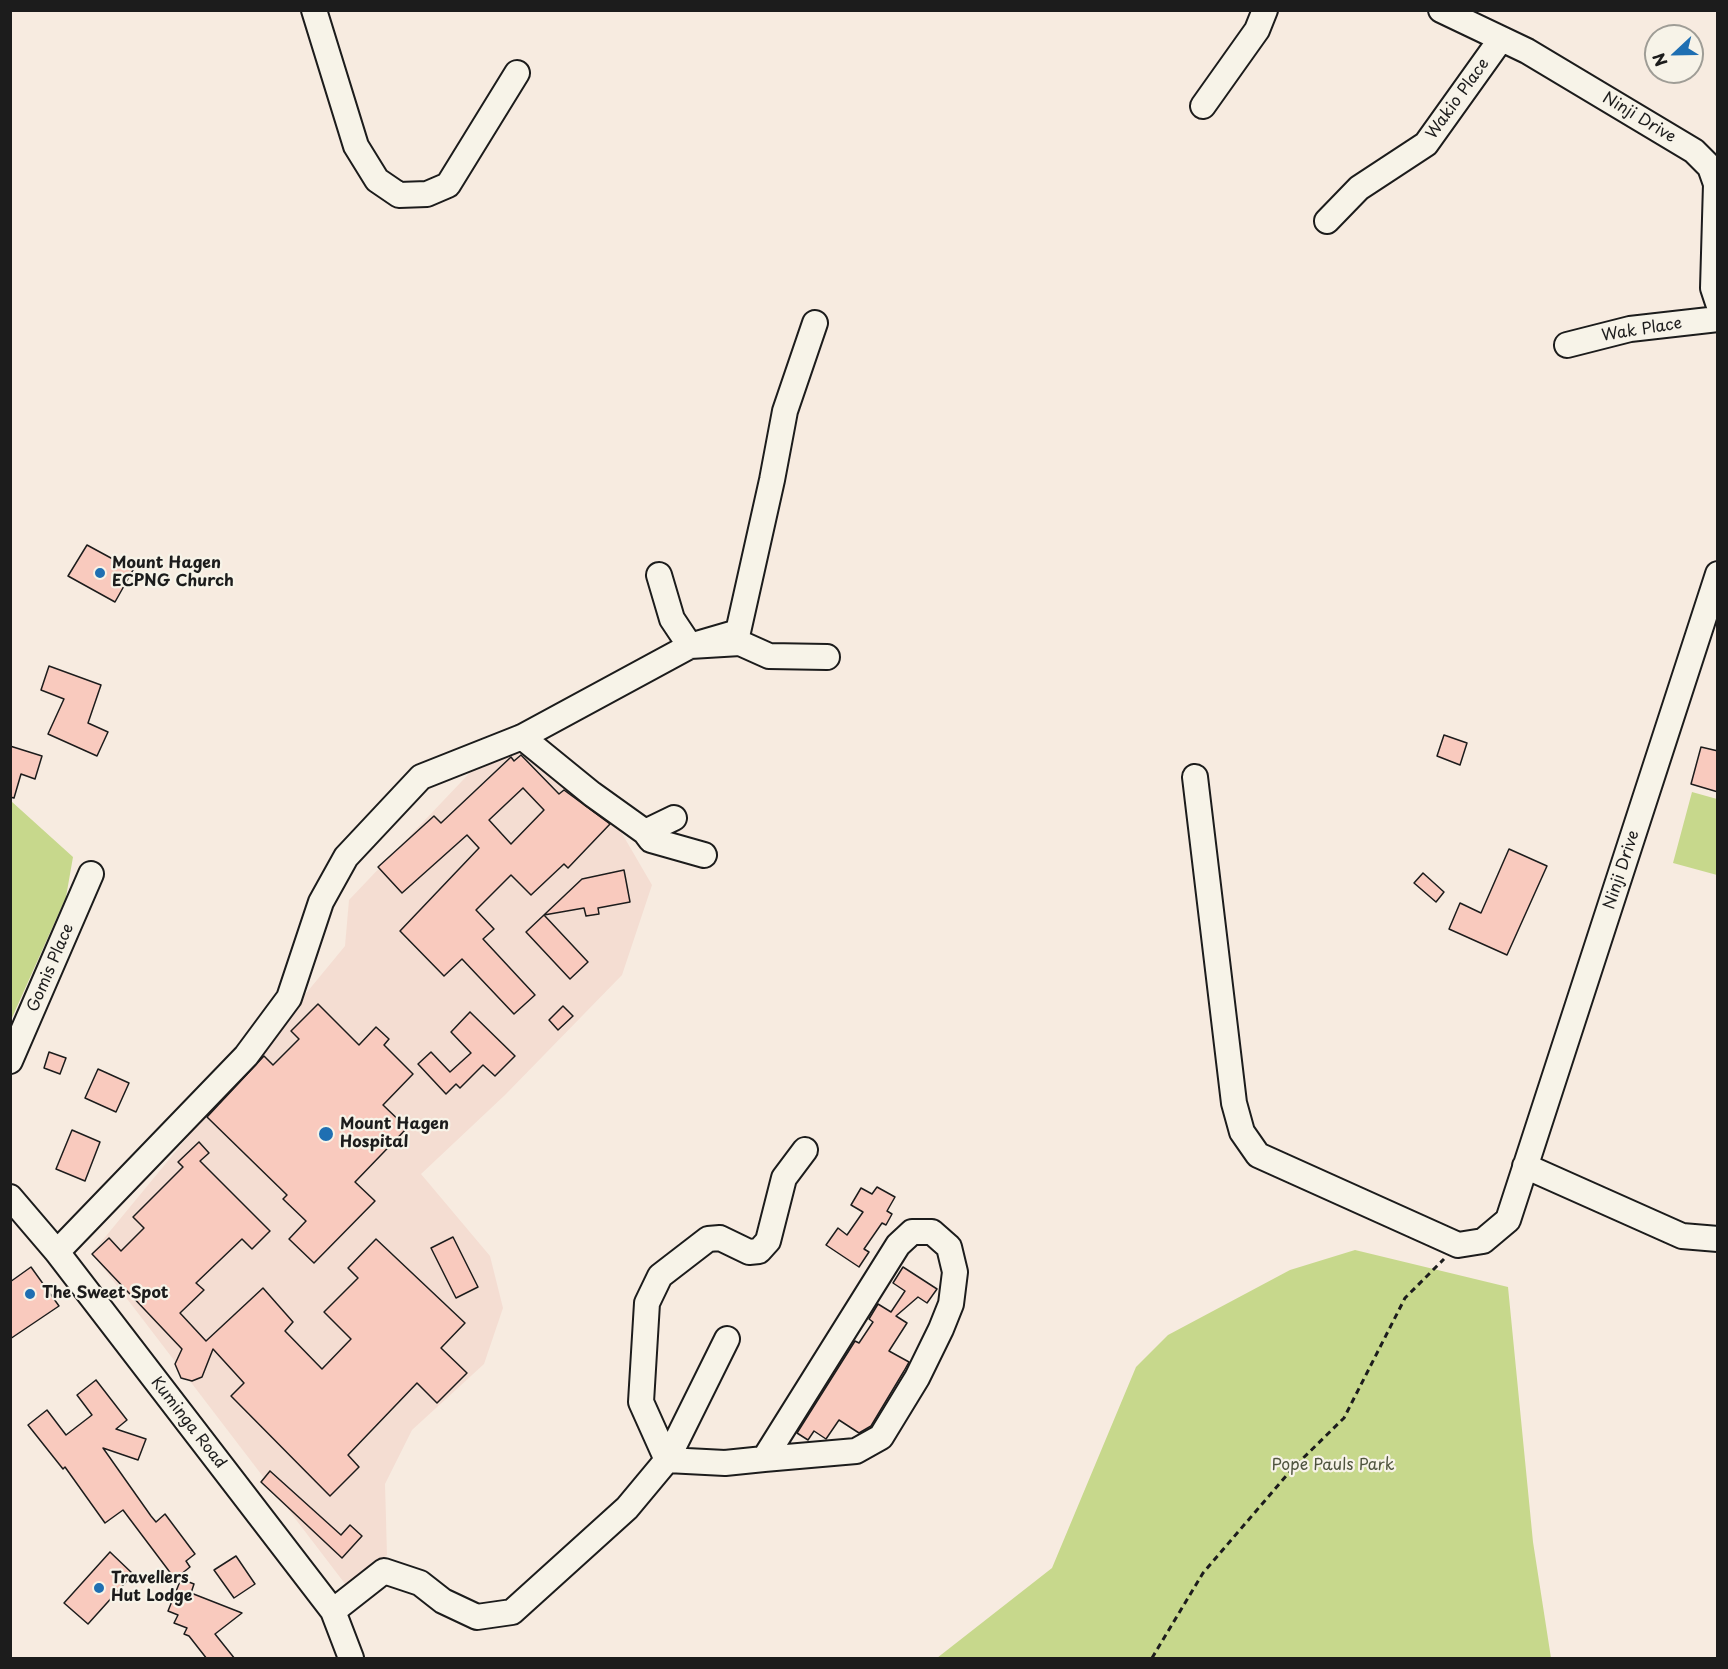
<!DOCTYPE html>
<style>
body{margin:0}
#map{position:relative;width:1728px;height:1669px;overflow:hidden;background:#f7ebe0;font-family:"Playpen Sans",sans-serif}
canvas{display:block}
.frame{position:absolute;inset:0;border:12px solid #1c1c1c;pointer-events:none}
.north{position:absolute;left:1644px;top:24px;width:60px;height:60px;box-sizing:border-box;background:#f7f3e8;border:2px solid #9f9d96;border-radius:50%;rotate:248deg;font-size:16px;font-weight:700;line-height:24px;text-align:center;color:#1c1c1c}
.north::after{content:'';display:block;margin:auto;width:21px;height:27px;background:#1f6fb2;clip-path:polygon(50% 0,100% 100%,50% 72%,0 100%)}
</style>
<div id="map">
<canvas width="1728" height="1669"></canvas>
<div class="frame"></div>
<div class="north">N</div>
</div>
<script>
const ctx = document.querySelector('canvas').getContext('2d');
ctx.lineJoin = 'round';
function fill(path, color) { ctx.fillStyle = color; ctx.fill(path, 'evenodd'); }
const toPath = rows => new Path2D(rows.map(r => 'M' + r).join(''));
function trace(path, color, width, dash) { ctx.strokeStyle = color; ctx.lineWidth = width; ctx.lineCap = dash ? 'butt' : 'round'; ctx.setLineDash(dash || []); ctx.stroke(path); }
function drawText(font, color, halo, rows, align = 'center') {
  ctx.font = font + ' "Playpen Sans",sans-serif'; ctx.lineWidth = 4.5; ctx.setLineDash([]); ctx.textBaseline = 'middle'; ctx.strokeStyle = halo; ctx.fillStyle = color; for (const [text, x, y, turn = 0] of rows) {
    ctx.save(); ctx.translate(x, y); ctx.rotate((+turn || 0) * Math.PI / 180); ctx.textAlign = isNaN(turn) ? turn : align; if (halo) ctx.strokeText(text, 0, 0); ctx.fillText(text, 0, 0); ctx.restore();
  }
}
const built = toPath([
 [531,741,606,806,652,885,622,975,505,1095,421,1174,490,1256,503,1308,484,1364,412,1430,385,1484,387,1555,349,1589,92,1253,345,946,349,900,480,762]
]);
const green = toPath([
 [1692,792,1717,799,1717,875,1673,863],
 [11,801,73,857,66,897,11,1020],
 [1355,1250,1508,1287,1533,1542,1551,1658,937,1658,1052,1568,1136,1367,1168,1335,1290,1270]
]);
const building = toPath([
 [87,545,133,570,115,602,68,576,87,545],
 [49,666,101,685,88,723,108,732,97,756,48,734,64,699,41,690,49,666],
 [1444,735,1467,743,1460,765,1437,756,1444,735],
 [10,746,42,756,35,779,21,774,14,798,10,797,10,746],
 [1701,747,1718,751,1718,792,1691,784,1701,747],
 [521,755,559,794,564,790,610,824,568,868,564,864,531,895,511,875,476,910,494,929,483,939,535,995,514,1014,462,959,444,976,400,931,479,848,467,835,402,893,378,867,434,816,441,823,511,757,514,761,521,755],
 [523,788,544,810,511,844,489,820,523,788],
 [1509,849,1547,866,1507,955,1449,929,1460,903,1481,913,1509,849],
 [624,870,630,902,598,908,599,914,586,916,584,908,544,915,588,962,570,979,526,932,582,879,624,870],
 [1423,873,1444,892,1436,902,1414,883,1423,873],
 [318,1004,359,1045,376,1027,389,1039,384,1045,413,1074,383,1105,407,1128,355,1182,375,1201,314,1263,289,1239,306,1221,283,1199,287,1195,207,1117,264,1056,273,1065,299,1039,291,1031,318,1004],
 [563,1006,573,1016,558,1030,549,1020,563,1006],
 [470,1012,515,1056,495,1076,483,1065,460,1088,456,1084,446,1094,418,1064,431,1052,450,1072,471,1053,451,1032,470,1012],
 [49,1052,66,1058,60,1074,44,1068,49,1052],
 [98,1069,129,1083,116,1112,85,1098,98,1069],
 [72,1130,100,1142,85,1181,56,1169,72,1130],
 [199,1142,209,1153,200,1161,270,1231,252,1249,242,1239,196,1283,204,1290,180,1313,206,1341,263,1288,293,1322,285,1331,322,1369,351,1339,324,1312,358,1278,348,1268,376,1239,465,1323,441,1348,467,1373,437,1403,417,1383,348,1455,359,1467,330,1496,231,1396,244,1383,213,1349,202,1377,192,1381,181,1378,175,1364,182,1349,92,1254,109,1238,121,1251,144,1228,133,1217,183,1167,178,1162,199,1142],
 [877,1187,895,1197,887,1211,892,1214,886,1225,882,1223,864,1249,869,1252,859,1267,826,1245,838,1228,847,1235,863,1212,851,1205,861,1188,872,1194,877,1187],
 [453,1237,478,1287,456,1298,431,1248,453,1237],
 [31,1267,59,1306,10,1339,10,1282,31,1267],
 [903,1267,937,1289,927,1303,918,1297,896,1316,907,1323,889,1351,909,1362,904,1371,871,1426,859,1433,839,1420,826,1439,814,1431,808,1440,797,1433,855,1341,859,1343,873,1322,869,1319,878,1304,891,1312,905,1291,893,1283,903,1267],
 [96,1380,127,1420,116,1429,146,1439,138,1460,103,1448,151,1516,156,1522,165,1514,195,1554,186,1561,190,1567,175,1579,123,1510,105,1523,65,1467,63,1469,28,1425,47,1410,66,1435,92,1415,77,1395,96,1380],
 [270,1471,341,1535,350,1525,362,1536,342,1558,261,1482,270,1471],
 [110,1552,133,1574,88,1624,64,1603,110,1552],
 [236,1556,255,1584,234,1598,214,1570,236,1556],
 [181,1579,194,1584,191,1593,242,1613,215,1634,235,1659,207,1659,189,1636,184,1634,187,1628,174,1623,178,1615,168,1611,181,1579]
]);
const path = toPath([
 [1152,1658,1203,1573,1292,1469,1344,1418,1405,1298,1444,1259]
]);
const minor = toPath([
 [314,10,356,146,377,180,399,195,427,194,448,185,517,73],
 [1441,10,1527,51,1694,151,1710,167,1716,184,1713,288,1718,303],
 [1203,106,1257,30,1265,10],
 [1327,221,1359,188,1426,144,1501,39],
 [1567,345,1630,329,1718,319],
 [659,575,672,619,690,646,738,632,772,480,785,411,815,323],
 [522,737,592,794,645,832,651,840,704,855],
 [1195,777,1234,1103,1242,1132,1258,1155,1458,1245,1483,1241,1508,1220,1718,574],
 [645,832,674,818],
 [10,1061,91,874],
 [1525,1166,1682,1236,1718,1239],
 [10,1197,57,1252,333,1611,351,1658],
 [57,1252,246,1056,289,998,321,902,346,857,421,777,522,737,690,646,740,643,769,656,827,657],
 [764,1459,856,1451,881,1437,917,1378,941,1329,951,1304,955,1272,949,1247,932,1232,912,1232,898,1245,764,1459,725,1463,667,1460,641,1402,647,1303,660,1276,708,1239,720,1238,749,1252,759,1251,768,1241,784,1178,805,1150],
 [333,1611,384,1571,420,1583,443,1601,477,1617,512,1612,627,1508,667,1460,727,1339]
]);
const markers = [
 [100,573,6,"#1f6fb2"],
 [326,1134,8,"#1f6fb2"],
 [30,1294,6,"#1f6fb2"],
 [99,1588,6,"#1f6fb2"]
];
const streetNames = [
 ["Wakio Place",1458,99,-54],
 ["Ninji Drive",1639,118,31],
 ["Wak Place",1642,330,-9],
 ["Ninji Drive",1622,870,-72],
 ["Gomis Place",51,968,-67],
 ["Kuminga Road",188,1423,52]
];
const poiNames = [
 ["Mount Hagen",112,564],
 ["ECPNG Church",112,582],
 ["Mount Hagen",340,1125],
 ["Hospital",340,1143],
 ["The Sweet Spot",42,1294],
 ["Travellers",111,1579],
 ["Hut Lodge",111,1597]
];
const parkNames = [
 ["Pope Pauls Park",1333,1466]
];
fill(built, '#f4ddd2');
fill(green, '#c7d88c');
fill(building, '#f9cabe');
trace(building, '#1c1c1c', 1.5);
trace(minor, '#1c1c1c', 28);
trace(path, '#1c1c1c', 3, [6, 4.5]);
trace(minor, '#f7f3e8', 24);
for (const [x, y, r, color] of markers) { const dot = new Path2D(); dot.arc(x, y, r, 0, 2 * Math.PI); ctx.fillStyle = color; ctx.fill(dot); trace(dot, '#f7f3e8', 2); }
drawText('16px', '#1c1c1c', '#f7f3e8', streetNames);
drawText('bold 16px', '#1c1c1c', '#f7f3e8', poiNames, 'left');
drawText('16px', '#4f543e', '#f7f3e8', parkNames);
</script>
